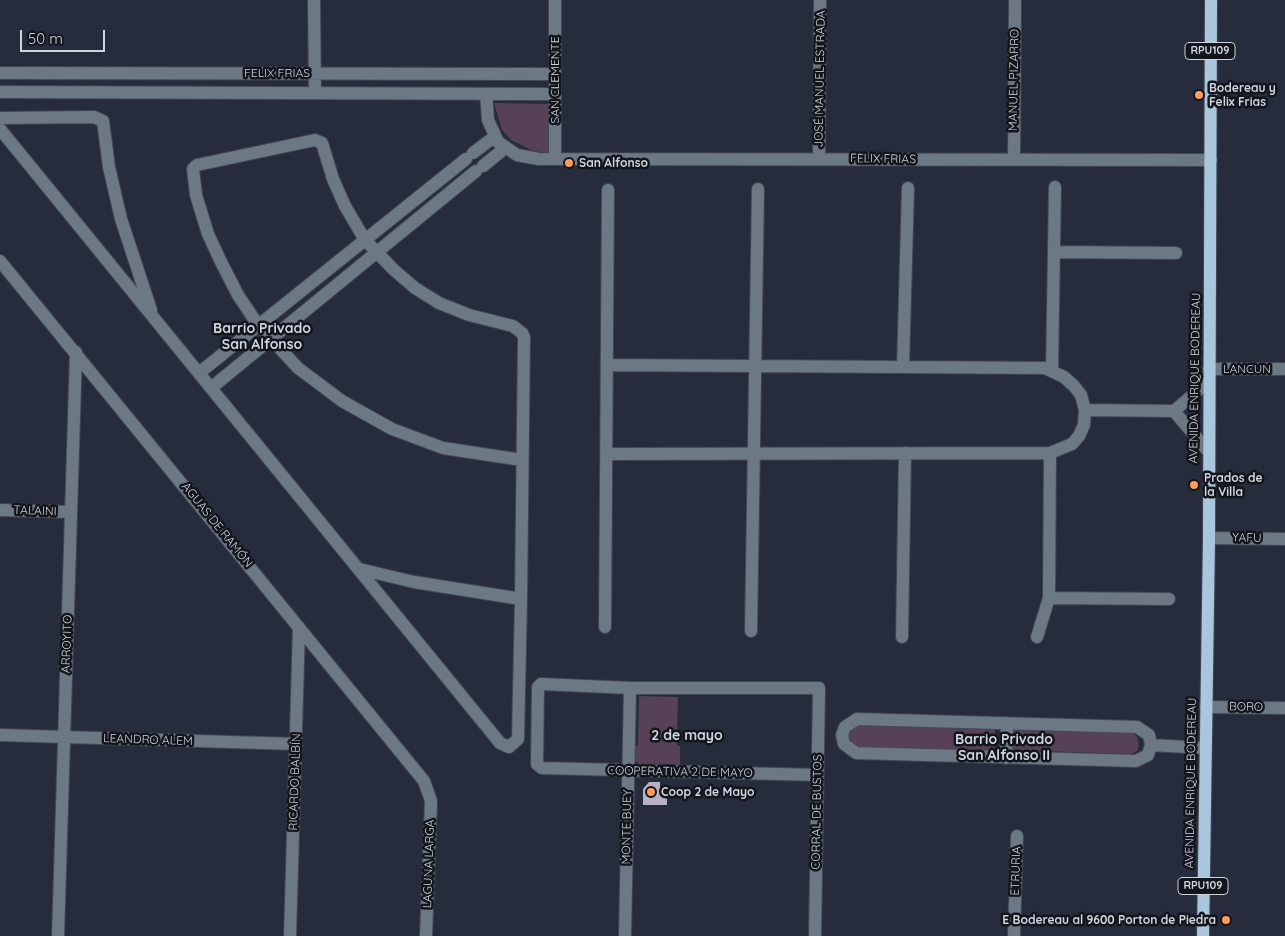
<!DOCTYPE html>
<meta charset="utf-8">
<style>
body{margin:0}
#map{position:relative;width:1285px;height:936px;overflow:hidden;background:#272c3c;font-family:Quicksand,sans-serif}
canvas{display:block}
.scale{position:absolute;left:20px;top:30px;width:85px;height:22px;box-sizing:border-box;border:2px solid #d0d4de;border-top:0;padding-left:6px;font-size:15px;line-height:18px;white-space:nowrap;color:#d0d4de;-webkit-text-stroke:4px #13151c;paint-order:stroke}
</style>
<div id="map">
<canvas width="1285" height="936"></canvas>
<div class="scale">50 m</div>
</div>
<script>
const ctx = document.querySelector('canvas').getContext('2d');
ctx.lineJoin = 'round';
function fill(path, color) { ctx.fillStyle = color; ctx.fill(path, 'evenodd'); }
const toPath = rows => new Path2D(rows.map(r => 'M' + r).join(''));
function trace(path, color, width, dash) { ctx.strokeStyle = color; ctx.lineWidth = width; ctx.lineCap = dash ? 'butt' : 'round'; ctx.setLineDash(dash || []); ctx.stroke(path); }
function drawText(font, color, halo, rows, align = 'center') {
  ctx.font = font + ' Quicksand,sans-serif'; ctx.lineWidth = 5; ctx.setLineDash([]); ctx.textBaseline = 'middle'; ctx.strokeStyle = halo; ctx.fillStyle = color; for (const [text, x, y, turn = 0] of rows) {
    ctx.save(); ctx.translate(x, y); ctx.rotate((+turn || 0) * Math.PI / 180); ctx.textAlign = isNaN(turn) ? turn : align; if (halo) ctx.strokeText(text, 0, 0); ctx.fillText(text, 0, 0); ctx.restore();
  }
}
const green = toPath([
 [494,103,548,104,549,154,531,150,511,140,502,130],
 [639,696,678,697,677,746,680,746,680,766,640,764,634,760,634,746,638,745],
 [852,724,995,725,995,752,862,748,854,745,849,737,848,733],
 [1012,727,1133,733,1137,737,1139,746,1137,751,1131,754,1011,750]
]);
const building = toPath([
 [649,782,660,782,660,794,667,794,667,805,643,805,643,789]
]);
const minor = toPath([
 [314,0,315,93],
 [0,73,555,74],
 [0,92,554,94],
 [486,94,488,120,498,142,517,155,539,159,1211,160],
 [0,118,94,117,103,121,109,167,121,219,151,310],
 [0,129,500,743,509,747,518,739,521,599,524,337,522,333,513,326,469,315,439,303,415,288,394,270,365,240,345,206,333,179,322,143,315,140,197,165,193,169,196,195,208,234,221,262,238,295,258,325,298,368,342,401,392,429,443,448,522,460],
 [473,153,494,137],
 [819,158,820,0],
 [555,159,555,0],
 [1014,160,1015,0],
 [483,166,505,148],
 [1055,252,1176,253],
 [0,261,424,781,431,801,426,936],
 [607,365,1045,368,1064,377,1074,386,1081,395,1085,410],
 [903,367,908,188],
 [1209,369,1285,369],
 [1052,370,1055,187],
 [199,373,466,159],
 [211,388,476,171],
 [1174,411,1208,451],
 [606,454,1050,453],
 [0,510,71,512],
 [1209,538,1285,539],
 [359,569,414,582,521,599],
 [1049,598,1169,599],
 [605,627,608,190],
 [751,631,758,189],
 [902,637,905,453],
 [1037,637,1049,598,1050,453,1072,444,1079,436,1084,425,1085,410,1174,411,1209,381],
 [1206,707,1285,708],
 [857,719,1137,727,1149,735,1151,745,1148,755,1136,761,856,753,844,744,842,735,845,727,857,719],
 [0,735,296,744],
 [1151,745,1205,748],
 [1006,758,1007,723],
 [58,936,76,352],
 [290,936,299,627],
 [625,936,630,688],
 [815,936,819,688,630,688,541,684,538,687,537,764,542,768,817,775],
 [1014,936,1017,836]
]);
const major = toPath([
 [1203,936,1209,538,1211,0]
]);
const markers = [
 [1199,95,5,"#fe9c58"],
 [569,163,5,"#fe9c58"],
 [1194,485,5,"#fe9c58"],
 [651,792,5,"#fe9c58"],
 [1226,920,5,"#fe9c58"]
];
const shields = [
 [1210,51,50],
 [1203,886,50]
];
const shieldNames = [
 ["RPU109",1210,51],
 ["RPU109",1203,886]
];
const streetNames = [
 ["FELIX FRIAS",277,73],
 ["JOSÉ MANUEL ESTRADA",820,79,-89],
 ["SAN CLEMENTE",555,80,-90],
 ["MANUEL PIZARRO",1014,80,-89],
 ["FELIX FRIAS",883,159,1],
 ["LANCUN",1247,369],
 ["AVENIDA ENRIQUE BODEREAU",1195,378,-89],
 ["TALAINI",35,511,2],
 ["AGUAS DE RAMÓN",217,525,51],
 ["YAFU",1247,538,1],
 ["ARROYITO",67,644,-88],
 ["BORO",1246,707,1],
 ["LEANDRO ALEM",148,740,2],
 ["COOPERATIVA 2 DE MAYO",680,772,1],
 ["RICARDO BALBÍN",295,782,-88],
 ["AVENIDA ENRIQUE BODEREAU",1191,783,-89],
 ["CORRAL DE BUSTOS",817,812,-89],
 ["MONTE BUEY",627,827,-89],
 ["LAGUNA LARGA",429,864,-88],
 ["ETRURIA",1016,871,-88]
];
const poiNames = [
 ["Bodereau y",1209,88],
 ["Felix Frias",1209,102],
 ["San Alfonso",579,163],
 ["Prados de",1204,478],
 ["la Villa",1204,492],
 ["Coop 2 de Mayo",661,792],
 ["E Bodereau al 9600 Porton de Piedra",1216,920,"right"]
];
const neighbourhoodNames = [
 ["Barrio Privado",262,329],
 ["San Alfonso",262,345],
 ["2 de mayo",687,736],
 ["Barrio Privado",1004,740],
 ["San Alfonso II",1004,756]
];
fill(green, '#564156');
fill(building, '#b7b1c5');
trace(minor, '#424756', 14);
trace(major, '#424756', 14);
trace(minor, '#6c7984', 12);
trace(major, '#aac6dc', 12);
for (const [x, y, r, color] of markers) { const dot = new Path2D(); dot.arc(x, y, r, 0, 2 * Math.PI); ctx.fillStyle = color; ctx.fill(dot); trace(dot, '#13151c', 2); }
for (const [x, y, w] of shields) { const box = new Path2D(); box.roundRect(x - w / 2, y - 8.5, w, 17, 4); ctx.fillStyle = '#13151c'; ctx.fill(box); trace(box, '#d0d4de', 1); }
drawText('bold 11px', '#d0d4de', null, shieldNames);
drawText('12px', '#d0d4de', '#13151c', streetNames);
drawText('bold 12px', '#d0d4de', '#13151c', poiNames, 'left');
drawText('bold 14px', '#d0d4de', '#13151c', neighbourhoodNames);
</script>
